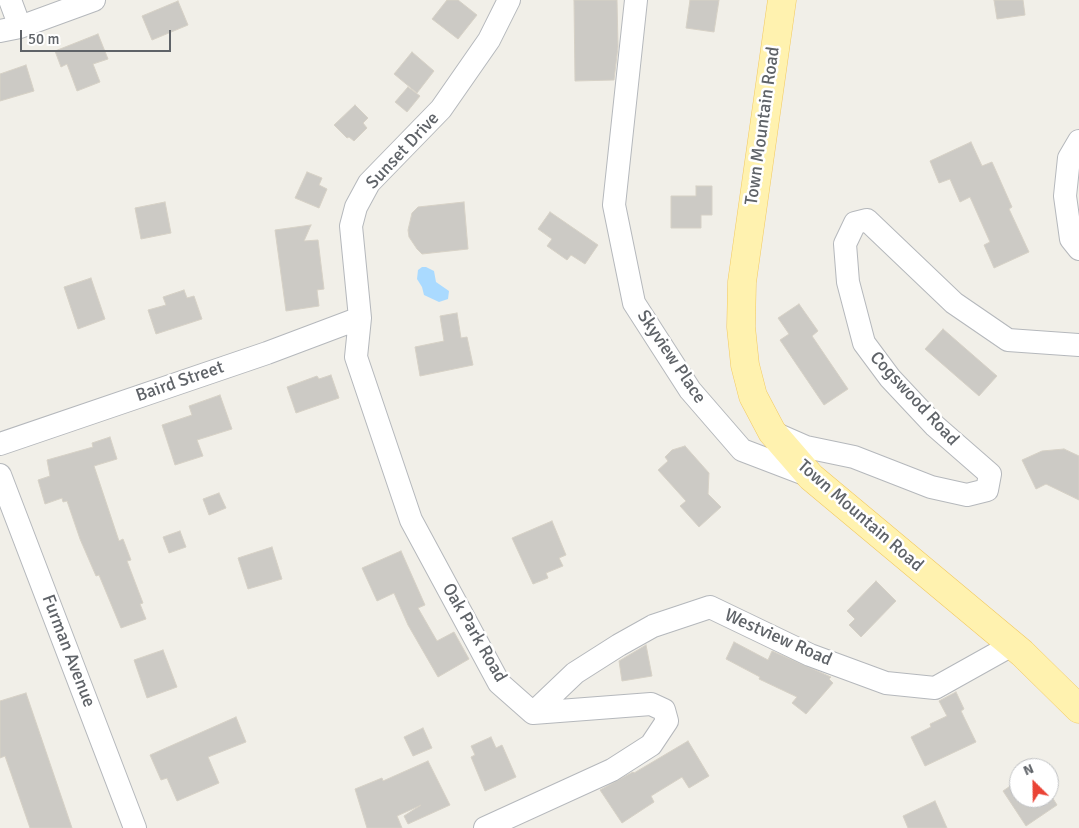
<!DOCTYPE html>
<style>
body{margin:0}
#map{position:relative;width:1079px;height:828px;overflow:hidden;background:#f1efe8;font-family:Signika,sans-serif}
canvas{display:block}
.north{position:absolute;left:1009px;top:758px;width:50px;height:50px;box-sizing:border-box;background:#fff;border:1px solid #bfc1c3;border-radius:50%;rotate:337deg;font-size:14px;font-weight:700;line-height:20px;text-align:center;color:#5f6368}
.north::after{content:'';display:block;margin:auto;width:18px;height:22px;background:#ea4335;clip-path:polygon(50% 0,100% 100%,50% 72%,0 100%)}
.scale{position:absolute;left:20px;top:30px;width:151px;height:22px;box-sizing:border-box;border:2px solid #5f6368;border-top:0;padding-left:6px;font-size:15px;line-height:18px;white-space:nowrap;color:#5f6368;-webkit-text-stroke:4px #fff;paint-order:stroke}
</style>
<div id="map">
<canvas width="1079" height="828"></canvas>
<div class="north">N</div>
<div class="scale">50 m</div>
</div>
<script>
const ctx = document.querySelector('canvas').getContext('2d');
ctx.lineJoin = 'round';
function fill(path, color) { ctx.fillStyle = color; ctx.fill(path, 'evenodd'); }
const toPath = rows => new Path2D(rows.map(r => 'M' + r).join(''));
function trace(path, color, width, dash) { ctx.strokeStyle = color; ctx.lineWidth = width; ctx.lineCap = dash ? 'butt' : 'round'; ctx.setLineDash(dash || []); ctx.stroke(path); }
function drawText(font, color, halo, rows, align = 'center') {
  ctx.font = font + ' Signika,sans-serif'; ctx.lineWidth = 5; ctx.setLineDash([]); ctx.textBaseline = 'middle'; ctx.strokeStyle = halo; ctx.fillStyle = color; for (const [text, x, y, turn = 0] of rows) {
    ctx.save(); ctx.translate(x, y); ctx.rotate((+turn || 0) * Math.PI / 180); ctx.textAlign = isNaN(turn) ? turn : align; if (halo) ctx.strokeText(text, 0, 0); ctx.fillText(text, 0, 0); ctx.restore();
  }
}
const water = toPath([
 [422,267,426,267,434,271,436,282,449,291,448,299,439,302,424,295,422,287,417,279,418,270]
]);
const building = toPath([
 [447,0,458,0,477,15,458,39,432,19,447,0],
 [574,0,617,0,618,47,614,80,575,81,574,0],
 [690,0,719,0,714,32,686,28,690,0],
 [994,0,1023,0,1025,15,997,19,994,0],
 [178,1,188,25,152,40,142,16,178,1],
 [98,34,108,59,93,64,100,82,77,91,67,64,61,67,55,51,98,34],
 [412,52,434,71,417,93,394,74,412,52],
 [26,65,34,91,0,101,0,74,26,65],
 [408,87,420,96,407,112,395,102,408,87],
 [355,105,368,118,363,123,367,128,354,141,349,137,347,138,334,125,355,105],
 [971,142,982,166,992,162,1012,207,1009,209,1029,252,994,268,984,245,990,242,970,197,960,202,950,179,939,183,930,161,971,142],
 [307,172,322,178,319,185,327,189,319,208,295,198,307,172],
 [696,186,712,186,712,215,701,215,701,228,671,228,671,196,696,196,696,186],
 [165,202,171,233,141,239,135,208,165,202],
 [464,202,468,249,422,254,417,249,409,237,408,230,412,213,418,207,464,202],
 [550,212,598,245,585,264,571,255,567,260,547,246,552,239,538,229,550,212],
 [311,225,304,241,318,240,324,289,317,290,319,306,286,311,275,230,311,225],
 [91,278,105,319,78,329,64,287,91,278],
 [184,290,187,298,194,296,202,319,156,334,148,310,166,305,163,297,184,290],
 [799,304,818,331,812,336,848,389,824,405,780,340,789,334,778,318,799,304],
 [457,313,461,338,467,337,473,365,420,376,415,347,444,341,440,316,457,313],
 [943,329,997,376,979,396,925,349,943,329],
 [331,375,339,398,296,413,287,387,317,376,319,379,331,375],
 [220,395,232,429,197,440,203,456,175,465,162,425,192,415,189,406,220,395],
 [110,437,117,459,94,466,119,541,123,539,131,560,127,561,143,603,140,604,146,619,121,628,99,575,96,576,80,539,67,501,63,502,62,498,45,504,38,480,50,476,47,460,93,447,92,443,110,437],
 [685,446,709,473,708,494,721,507,699,527,680,506,686,501,658,470,668,461,665,457,672,450,685,446],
 [1064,449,1079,456,1079,500,1046,484,1036,489,1022,460,1042,451,1064,449],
 [219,493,226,508,209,515,203,499,219,493],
 [552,521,566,555,559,558,563,566,546,573,548,578,533,584,512,538,552,521],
 [180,531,186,547,169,553,163,537,180,531],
 [272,547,282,579,248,589,238,558,272,547],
 [401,551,425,605,418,608,437,641,454,632,469,659,438,677,408,625,394,593,377,601,362,568,401,551],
 [876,581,896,601,861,637,849,625,855,619,847,611,876,581],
 [734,642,768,660,772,651,831,677,829,679,833,683,806,714,792,703,797,697,759,679,760,677,726,659,734,642],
 [646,645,652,676,622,681,619,661,646,645],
 [163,650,177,687,147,698,134,660,163,650],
 [956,692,964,709,961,711,976,742,925,766,911,737,931,727,930,724,947,716,939,701,956,692],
 [26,693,72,828,30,828,5,756,0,758,0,701,26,693],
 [236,717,246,742,208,757,219,783,177,801,167,778,161,780,150,755,236,717],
 [423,728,432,748,413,756,404,737,423,728],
 [491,737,496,748,502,745,516,777,485,791,471,757,475,755,471,746,491,737],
 [688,741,709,776,689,788,682,777,651,796,654,802,622,823,600,790,633,772,634,773,688,741],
 [428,761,450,805,408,824,404,816,421,805,397,816,402,828,367,828,355,789,382,778,383,781,428,761],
 [1019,780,1019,798,1049,798,1049,792,1057,805,1026,826,1003,791,1019,780],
 [935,801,947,828,908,828,903,816,935,801]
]);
const minor = toPath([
 [10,0,20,27],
 [636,0,614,205,634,303,690,390,742,450,810,476],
 [0,31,20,27,94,0],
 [1079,141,1069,158,1065,196,1071,239,1079,249],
 [774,433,806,447,854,457,931,487,967,495,987,490,990,474,935,426,890,378,864,343,848,282,845,244,855,223,867,220,954,303,1008,340,1079,345],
 [0,444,267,353,360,318],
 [0,475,135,828],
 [533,713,575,673,619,645,653,626,710,607,810,655,886,683,935,688,1012,645],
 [485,828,612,770,651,745,667,721,664,710,651,704,533,713,499,683,411,520,356,357,360,318,351,226,356,207,369,183,441,109,489,40,509,0]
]);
const major = toPath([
 [782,0,742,282,741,327,745,365,753,396,772,432,811,477,1022,653,1079,709]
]);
const streetNames = [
 ["Town Mountain Road",763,126,-82],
 ["Sunset Drive",403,151,-47],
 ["Skyview Place",671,357,56],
 ["Baird Street",180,382,-19],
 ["Cogswood Road",914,399,47],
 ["Town Mountain Road",860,516,41],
 ["Oak Park Road",474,633,60],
 ["Westview Road",778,638,24],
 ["Furman Avenue",68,651,69]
];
fill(water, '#aadaff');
fill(building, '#cccac5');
trace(building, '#d6d1c6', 1);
trace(minor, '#b5b8bc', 24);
trace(major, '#f2c960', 29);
trace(minor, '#fff', 22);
trace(major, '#fff2af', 28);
drawText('18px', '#5f6368', '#fff', streetNames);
</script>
